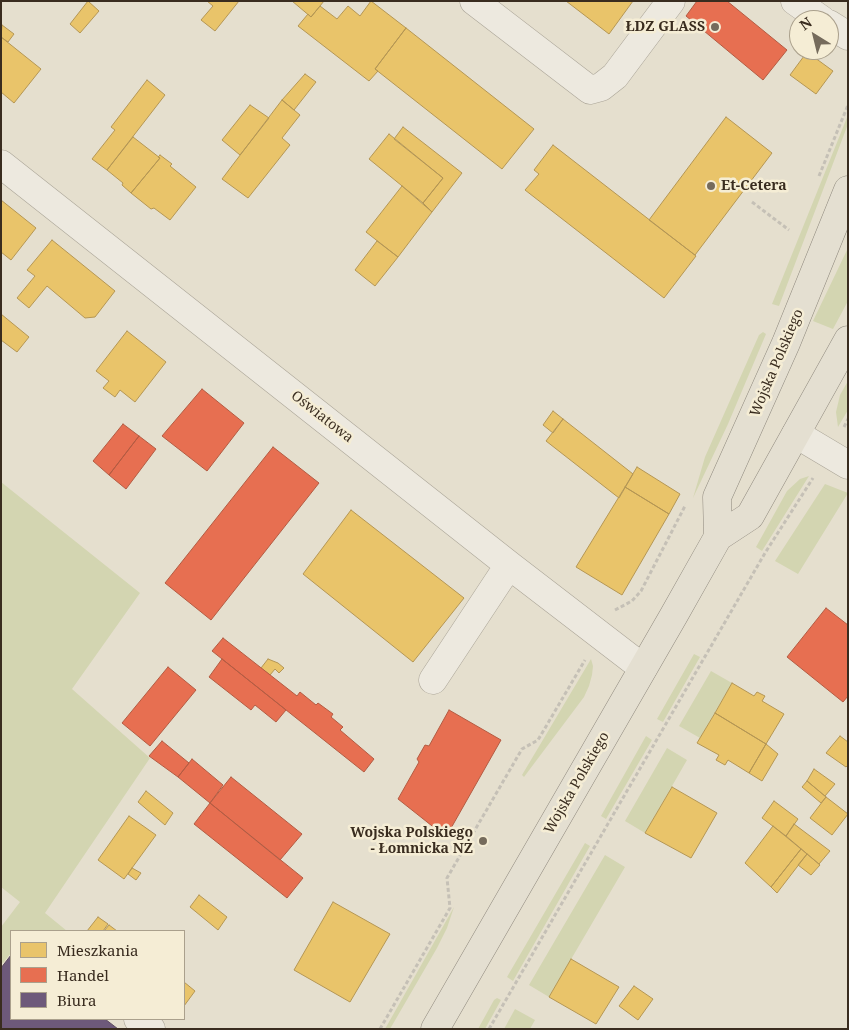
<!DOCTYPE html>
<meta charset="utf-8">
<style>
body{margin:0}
#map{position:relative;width:849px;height:1030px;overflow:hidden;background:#e5dfce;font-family:"Noto Serif",serif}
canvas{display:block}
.frame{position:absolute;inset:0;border:2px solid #392c1f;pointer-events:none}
.legend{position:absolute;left:10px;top:930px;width:175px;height:90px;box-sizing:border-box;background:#f5edd5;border:1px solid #aaa08c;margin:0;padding:6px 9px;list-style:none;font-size:15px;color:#392c1f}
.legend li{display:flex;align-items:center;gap:10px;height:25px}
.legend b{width:25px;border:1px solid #aaa08c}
.north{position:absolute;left:789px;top:10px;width:50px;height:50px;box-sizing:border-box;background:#f5edd5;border:1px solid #aaa08c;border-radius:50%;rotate:324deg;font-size:14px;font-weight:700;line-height:20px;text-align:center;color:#392c1f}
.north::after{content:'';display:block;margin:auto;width:18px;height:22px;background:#756b5c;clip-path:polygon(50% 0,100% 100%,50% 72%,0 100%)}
</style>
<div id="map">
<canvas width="849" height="1030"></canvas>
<div class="frame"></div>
<ul class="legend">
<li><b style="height:14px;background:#e9c46a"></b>Mieszkania</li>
<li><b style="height:14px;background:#e76f51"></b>Handel</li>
<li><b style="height:14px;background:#6d597a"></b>Biura</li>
</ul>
<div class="north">N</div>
</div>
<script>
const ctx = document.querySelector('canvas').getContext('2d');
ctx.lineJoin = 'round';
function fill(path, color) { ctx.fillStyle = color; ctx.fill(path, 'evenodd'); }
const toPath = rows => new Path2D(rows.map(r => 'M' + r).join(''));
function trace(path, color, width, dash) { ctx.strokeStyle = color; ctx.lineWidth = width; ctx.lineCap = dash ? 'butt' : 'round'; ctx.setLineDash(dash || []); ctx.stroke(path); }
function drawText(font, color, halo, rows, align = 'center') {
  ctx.font = font + ' "Noto Serif",serif'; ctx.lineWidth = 5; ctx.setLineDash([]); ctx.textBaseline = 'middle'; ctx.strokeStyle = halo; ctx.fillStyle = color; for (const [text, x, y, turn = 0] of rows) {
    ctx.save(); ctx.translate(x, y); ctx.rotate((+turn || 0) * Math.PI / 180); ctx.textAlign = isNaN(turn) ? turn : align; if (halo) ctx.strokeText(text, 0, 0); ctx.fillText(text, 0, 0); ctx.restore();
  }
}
const green = toPath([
 [848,115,848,124,779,306,772,304],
 [848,248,848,301,833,329,813,321],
 [763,332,766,334,728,424,693,498,705,457,759,335],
 [848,381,848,410,838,427,836,412,840,395],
 [809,476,762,551,756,547,787,491,800,479],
 [1,482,140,593,72,689,150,758,45,913,67,931,11,931,11,953,3,963,1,962,1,927,20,902,1,887],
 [825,484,848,493,798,574,775,561],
 [694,654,700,657,663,722,657,719],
 [591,659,593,666,592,675,589,686,584,697,524,777,522,775],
 [711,671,732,683,700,738,679,726],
 [646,736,652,740,606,819,601,816],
 [667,748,687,760,645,833,625,821],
 [585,843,590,846,513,981,507,977],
 [605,855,625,867,549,997,529,985],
 [454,907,447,928,437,948,390,1029,385,1029],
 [497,998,501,1000,485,1029,478,1029,494,1000],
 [515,1009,535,1020,530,1029,504,1029]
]);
const homes = toPath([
 [88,1,99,11,80,33,70,24,88,1],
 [207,1,239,1,215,31,201,20,213,6,207,1],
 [292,1,324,1,311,17,292,1],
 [371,1,406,28,375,69,378,71,369,81,298,26,308,14,311,17,320,6,337,19,348,6,360,16,371,1],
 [566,1,633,1,609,34,566,1],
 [2,25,14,34,8,42,1,37,2,25],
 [406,28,534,129,502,169,375,69,406,28],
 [1,37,41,69,14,103,1,92,1,37],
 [807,52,833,71,816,94,790,75,807,52],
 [305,74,316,82,294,110,282,100,305,74],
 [147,80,165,95,107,170,92,159,115,130,111,127,147,80],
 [282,100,300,115,282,138,290,145,248,198,222,179,282,100],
 [250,105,269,118,240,155,222,140,250,105],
 [726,117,772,153,695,255,649,220,726,117],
 [403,127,462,173,432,212,423,203,443,178,394,139,403,127],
 [389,134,443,178,423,203,369,159,389,134],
 [133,137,160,158,131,193,122,185,123,183,107,170,133,137],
 [553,145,696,256,664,298,525,190,539,174,534,170,553,145],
 [160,155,172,164,170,166,196,187,170,220,154,208,151,209,131,193,160,158,158,157,160,155],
 [402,186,432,212,398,257,366,232,402,186],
 [1,200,36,228,11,260,1,252,1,200],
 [52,240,115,291,95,317,85,318,47,286,29,308,17,298,35,276,27,270,52,240],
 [377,241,398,257,375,286,355,270,377,241],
 [1,314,29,337,17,352,1,340,1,314],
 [127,331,166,362,135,402,120,390,115,397,103,388,109,381,96,371,127,331],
 [553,411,563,419,553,433,543,425,553,411],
 [563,419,633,474,619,498,546,441,563,419],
 [637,467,680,494,669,514,625,487,637,467],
 [625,487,669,514,622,595,576,567,625,487],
 [351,510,464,598,413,662,303,574,351,510],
 [268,659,278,663,284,668,279,673,275,669,270,675,261,668,268,659],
 [732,683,754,696,757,692,765,696,762,701,784,714,766,744,715,713,732,683],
 [715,713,766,744,749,773,728,760,725,765,716,760,719,755,697,743,715,713],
 [840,736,848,742,848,765,846,767,826,753,840,736],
 [766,744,778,754,762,781,749,773,766,744],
 [814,769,835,784,825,796,807,781,814,769],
 [807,781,826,797,821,803,802,787,807,781],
 [672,787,717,813,691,858,645,833,672,787],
 [146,791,173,813,165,825,138,802,146,791],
 [826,797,848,814,832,835,810,818,826,797],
 [774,801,798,819,786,836,762,818,774,801],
 [129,816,156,835,124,879,98,860,129,816],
 [794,824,830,851,819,864,786,836,794,824],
 [773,826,801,849,771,887,745,863,773,826],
 [801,849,807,854,777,893,771,887,801,849],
 [807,854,820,865,811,875,798,865,807,854],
 [132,868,141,873,136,880,128,874,132,868],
 [199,895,227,917,218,930,190,907,199,895],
 [333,902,390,934,350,1002,294,970,333,902],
 [98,917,108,924,103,931,87,931,98,917],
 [109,925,117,931,104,931,109,925],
 [571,959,619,987,596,1024,549,997,571,959],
 [184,982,195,991,184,1006,184,982],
 [634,986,653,999,638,1020,619,1006,634,986]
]);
const shops = toPath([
 [697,1,727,1,787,50,763,80,686,16,697,1],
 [202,389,244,423,207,471,162,436,202,389],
 [123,424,139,436,109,475,93,461,123,424],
 [139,436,156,449,126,489,109,475,139,436],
 [273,447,319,483,211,620,165,583,273,447],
 [826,608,848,625,848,696,843,702,787,657,826,608],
 [223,638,297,696,300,692,316,705,318,703,333,714,331,717,343,727,340,730,374,759,364,772,212,651,223,638],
 [222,659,286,710,276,722,255,705,251,710,209,677,222,659],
 [168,667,196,690,150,746,122,723,168,667],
 [449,710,501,740,446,837,398,799,419,762,417,759,425,745,429,746,449,710],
 [162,741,189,763,178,777,149,756,162,741],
 [192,759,223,785,210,803,178,777,192,759],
 [231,777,302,834,280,860,210,803,231,777],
 [210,803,303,878,287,898,194,824,210,803]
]);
const offices = toPath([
 [11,955,11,1019,105,1019,118,1029,1,1029,1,968,11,955]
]);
const path = toPath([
 [819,176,848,105],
 [752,202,789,230],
 [844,427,848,419],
 [615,610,632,601,641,591,685,506],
 [380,1029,450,908,447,878,522,749,538,740,585,660],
 [489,1029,765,553,813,478]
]);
const minor = toPath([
 [474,1,590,90,601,87,615,76,671,1],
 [795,1,822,20],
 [829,24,848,36],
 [1,164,509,565,643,668],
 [796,434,848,465],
 [433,680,509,565],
 [138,1019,151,1029]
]);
const major = toPath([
 [718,537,717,497,786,343,848,190],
 [435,1029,674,615,718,537,750,516,848,340]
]);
const markers = [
 [715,27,5,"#756b5c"],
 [711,186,5,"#756b5c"],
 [483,841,5,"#756b5c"]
];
const poiNames = [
 ["ŁDZ GLASS",705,27],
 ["Et-Cetera",721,186,"left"],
 ["Wojska Polskiego",473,833],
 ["- Łomnicka NŻ",473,849]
];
const streetNames = [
 ["Wojska Polskiego",777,363,-67],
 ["Oświatowa",322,417,38],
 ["Wojska Polskiego",577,783,-60]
];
fill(green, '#d3d5b1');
fill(homes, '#e9c46a');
trace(homes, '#b49654', 1);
fill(shops, '#e76f51');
trace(shops, '#b35b42', 1);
fill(offices, '#6d597a');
trace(offices, '#5d4c5f', 1);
trace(minor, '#aaa497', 29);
trace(major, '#8f897e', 29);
trace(path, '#c5c0b6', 3, [4, 2.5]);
trace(minor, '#ede9df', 28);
trace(major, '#e4dfd1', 28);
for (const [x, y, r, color] of markers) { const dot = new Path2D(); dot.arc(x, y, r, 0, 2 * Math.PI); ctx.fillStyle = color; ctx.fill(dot); trace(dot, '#f5edd5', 2); }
drawText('bold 14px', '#392c1f', '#f5edd5', poiNames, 'right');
drawText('14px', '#392c1f', '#f5edd5', streetNames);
</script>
